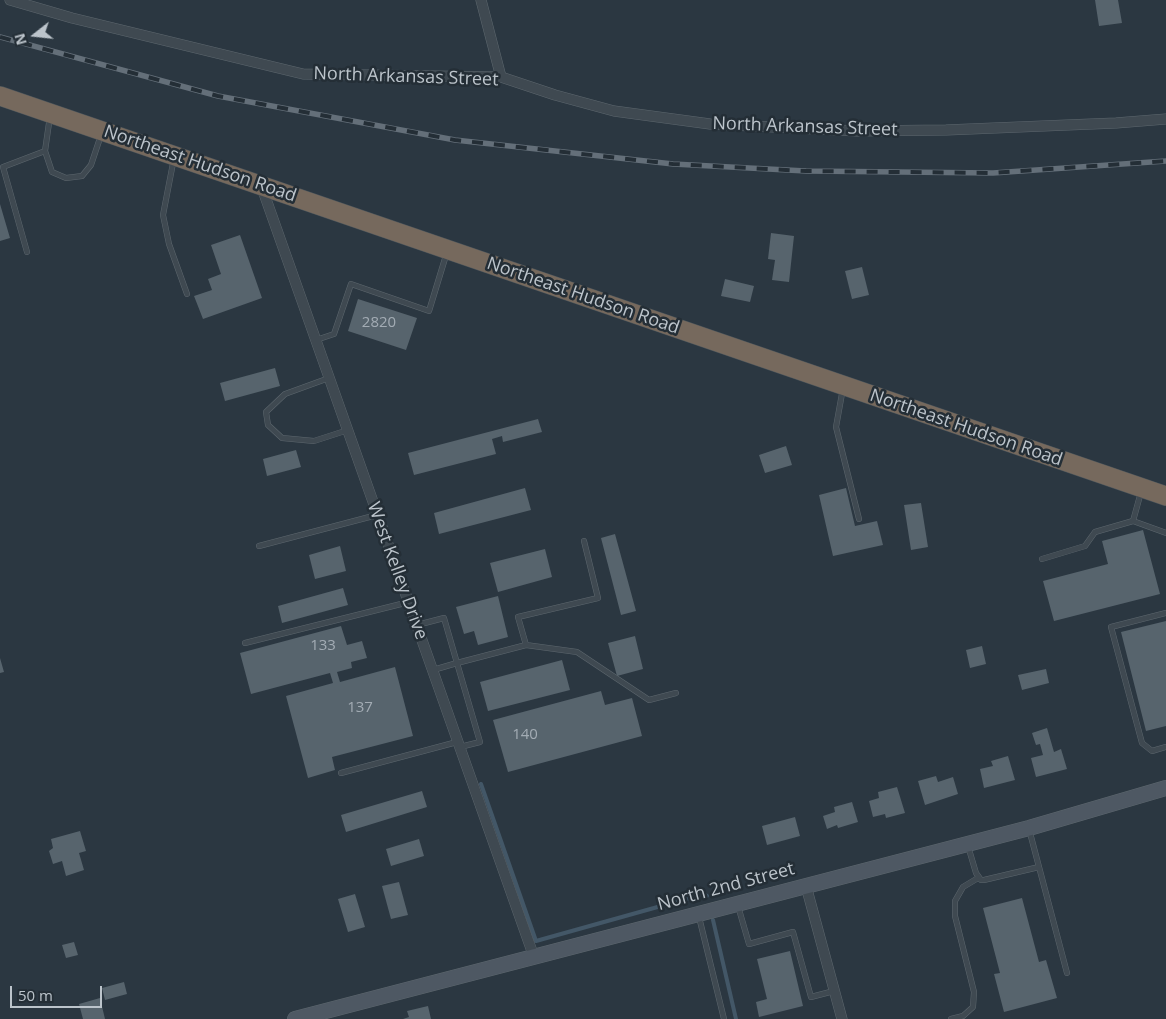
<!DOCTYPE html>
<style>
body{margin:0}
#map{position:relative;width:1166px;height:1019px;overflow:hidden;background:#2b3741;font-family:"Open Sans",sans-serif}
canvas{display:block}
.north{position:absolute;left:10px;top:10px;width:50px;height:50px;-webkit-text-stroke:4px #242e36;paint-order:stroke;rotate:254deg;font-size:14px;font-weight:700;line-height:20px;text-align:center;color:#bcc4cb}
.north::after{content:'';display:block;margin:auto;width:18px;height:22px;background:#bcc4cb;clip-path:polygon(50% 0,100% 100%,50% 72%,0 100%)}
.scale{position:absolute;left:10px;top:986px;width:92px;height:22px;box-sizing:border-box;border:2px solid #bcc4cb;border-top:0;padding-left:6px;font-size:15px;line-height:18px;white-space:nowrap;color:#bcc4cb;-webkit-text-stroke:4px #242e36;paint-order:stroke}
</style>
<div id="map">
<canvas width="1166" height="1019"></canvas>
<div class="north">N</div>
<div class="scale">50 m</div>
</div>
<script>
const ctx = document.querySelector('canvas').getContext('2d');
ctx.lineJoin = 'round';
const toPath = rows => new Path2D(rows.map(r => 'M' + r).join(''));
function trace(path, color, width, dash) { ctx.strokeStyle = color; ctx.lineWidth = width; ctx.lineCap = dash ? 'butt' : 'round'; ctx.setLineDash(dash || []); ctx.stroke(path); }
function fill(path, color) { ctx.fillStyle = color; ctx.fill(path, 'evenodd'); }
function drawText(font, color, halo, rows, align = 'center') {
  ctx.font = font + ' "Open Sans",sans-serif'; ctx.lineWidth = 5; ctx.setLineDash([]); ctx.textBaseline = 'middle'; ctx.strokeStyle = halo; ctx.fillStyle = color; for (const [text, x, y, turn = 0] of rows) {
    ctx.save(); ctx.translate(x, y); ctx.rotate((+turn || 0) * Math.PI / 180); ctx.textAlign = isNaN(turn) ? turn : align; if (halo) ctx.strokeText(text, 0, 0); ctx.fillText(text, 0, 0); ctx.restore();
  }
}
const stream = toPath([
 [481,784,536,941,704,894,707,896],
 [713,920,736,1019]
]);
const building = toPath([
 [1095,0,1118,0,1122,23,1099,26],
 [0,204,10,238,0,241],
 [771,233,794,236,789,282,772,280,775,260,768,259],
 [240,235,262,298,203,319,194,296,212,290,208,279,221,274,211,245],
 [862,267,869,295,852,299,845,271],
 [725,279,754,286,750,302,721,296],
 [358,299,417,318,406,350,348,331],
 [275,368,280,386,225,401,220,383],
 [538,419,542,432,503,442,502,436,492,439,496,454,414,475,408,453],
 [786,446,792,465,765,473,759,455],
 [296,450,301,467,267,476,263,459],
 [525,488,531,510,439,534,434,513],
 [846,488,855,526,877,521,883,545,833,556,819,495],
 [921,503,928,547,911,550,904,505],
 [1143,530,1160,594,1054,621,1043,581,1108,564,1102,541],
 [615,534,636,611,621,615,601,538],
 [340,546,346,571,315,579,309,555],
 [545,549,552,577,498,592,490,563],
 [343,588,348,605,282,623,278,606],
 [498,596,508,637,478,645,474,631,464,634,456,607],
 [1166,621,1166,726,1146,731,1121,632],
 [341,626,347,645,362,641,367,658,351,662,352,668,337,672,340,682,395,667,413,736,332,757,335,770,308,778,286,696,333,683,330,673,251,694,240,653],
 [635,636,643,669,617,676,608,643],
 [982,646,986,664,970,668,966,650],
 [0,658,4,672,0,673],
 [562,660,570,690,488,711,480,682],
 [1046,669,1049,683,1022,690,1018,675],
 [601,691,605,705,632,698,642,736,508,772,493,720],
 [1047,728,1054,752,1061,749,1067,769,1036,777,1031,758,1043,755,1040,744,1036,745,1032,733],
 [1008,756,1015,780,984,788,980,769,993,766,991,761],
 [936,776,938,782,953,777,958,794,925,805,918,781],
 [897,787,905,813,886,818,885,814,873,817,869,801,879,798,878,792],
 [422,791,427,807,346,832,341,815],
 [852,802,858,822,838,828,837,825,827,829,823,816,835,812,834,807],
 [795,817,800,836,767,845,762,826],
 [80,831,86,851,79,853,84,870,66,876,62,861,53,864,49,851,53,848,51,839],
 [419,839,424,856,391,866,386,849],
 [399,882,408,915,391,919,382,886],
 [355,894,365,927,348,932,338,899],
 [1022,898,1039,962,1046,960,1057,998,1004,1012,994,974,1000,973,983,908],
 [74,942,78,955,66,958,62,945],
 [790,951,803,1006,759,1017,756,1002,767,999,757,959],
 [124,982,127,994,105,1000,102,988],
 [100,998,105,1019,83,1019,79,1004],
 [428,1006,431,1019,403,1019,409,1017,407,1011]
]);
const lane = toPath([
 [50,116,45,151,52,172,66,178,82,176,91,165,101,135],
 [174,158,163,215,169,244,187,294],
 [27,252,3,167,45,151],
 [316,340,334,334,351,284,429,311,447,252],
 [329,378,285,394,266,412,268,425,282,438,314,441,348,430],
 [843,388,836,427,859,519],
 [1133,521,1141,492],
 [259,546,377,515],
 [1042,559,1085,546,1095,532,1133,521,1166,533],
 [1166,613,1111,627,1142,743,1152,751,1166,747],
 [417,625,444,618,457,663,526,645,518,617,598,598,584,541],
 [245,643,409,602],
 [526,645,577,652,649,700,676,693],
 [433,670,457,663,480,742,460,747],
 [341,773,457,742],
 [1029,829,1067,973],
 [968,846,976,873,981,880,984,880,1039,867],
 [738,906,749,944,793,932,811,997,834,991],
 [699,917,724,1019],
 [951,1019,963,1016,973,1007,974,992,955,916,955,901,963,887,978,878]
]);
const street = toPath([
 [10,0,72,18,303,74,501,77,555,95,614,111,710,124,857,131,946,130,1116,123,1166,119],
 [481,0,501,77],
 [261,185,534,957],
 [806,886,842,1019]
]);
const secondary = toPath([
 [295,1019,1029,828,1166,788]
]);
const highway = toPath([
 [0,96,1166,496]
]);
const rail = toPath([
 [0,37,218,96,455,140,673,164,806,171,993,173,1166,161]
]);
const numberNames = [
 ["2820",379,323],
 ["133",323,646],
 ["137",360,708],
 ["140",525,735]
];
const streetNames = [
 ["North Arkansas Street",406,77,2],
 ["North Arkansas Street",805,127,2],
 ["Northeast Hudson Road",200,164,19],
 ["Northeast Hudson Road",583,296,19],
 ["Northeast Hudson Road",966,428,19],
 ["West Kelley Drive",397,571,70],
 ["North 2nd Street",726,887,-15]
];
trace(stream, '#435767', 4);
fill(building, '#57646d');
trace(lane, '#5d676e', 6);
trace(street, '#5d676e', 11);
trace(secondary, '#5d676e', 16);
trace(highway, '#4a545b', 20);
trace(lane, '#3f4951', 5);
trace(street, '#3f4951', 10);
trace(secondary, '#4e5863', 15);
trace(highway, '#76695d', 19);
trace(rail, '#646f79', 5.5);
trace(rail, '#242e36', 4, [11]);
drawText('15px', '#a3acb4', null, numberNames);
drawText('18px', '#bcc4cb', '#242e36', streetNames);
</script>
